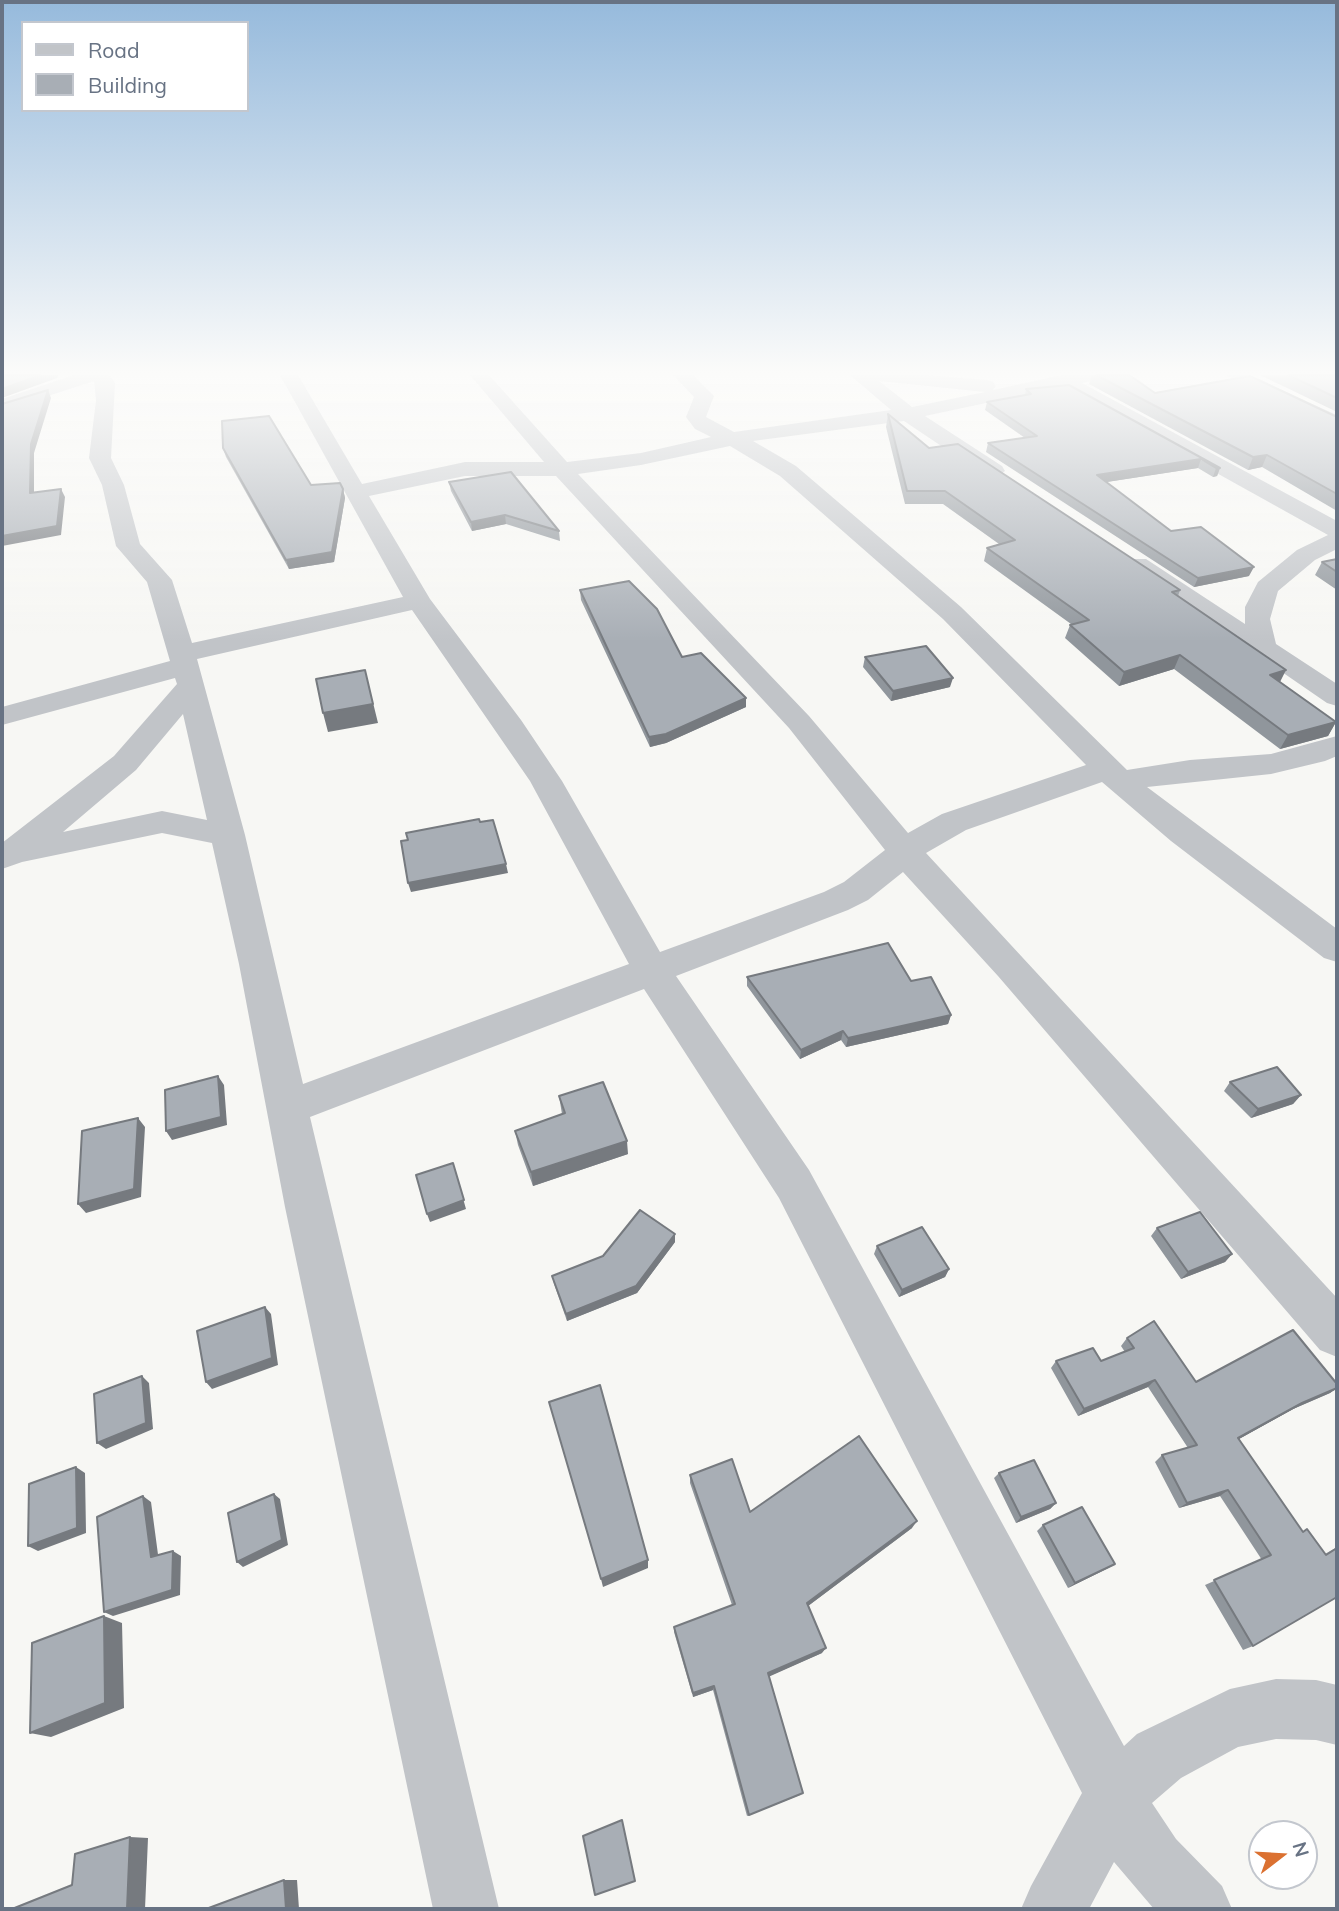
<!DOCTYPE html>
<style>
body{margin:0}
#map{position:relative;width:1339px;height:1911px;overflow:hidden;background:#f7f7f4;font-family:Mulish,sans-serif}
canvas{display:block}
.frame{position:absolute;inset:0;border:4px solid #687384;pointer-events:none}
.legend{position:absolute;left:21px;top:21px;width:228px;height:91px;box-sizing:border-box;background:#fff;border:2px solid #c3c7ce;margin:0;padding:9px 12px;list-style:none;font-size:21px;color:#687384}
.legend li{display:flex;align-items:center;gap:14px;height:35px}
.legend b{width:35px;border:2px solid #c3c7ce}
.north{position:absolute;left:1248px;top:1820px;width:70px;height:70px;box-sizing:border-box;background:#fff;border:2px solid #c3c7ce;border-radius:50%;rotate:73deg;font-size:19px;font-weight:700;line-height:28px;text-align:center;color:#687384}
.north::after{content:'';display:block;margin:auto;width:24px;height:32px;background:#db7131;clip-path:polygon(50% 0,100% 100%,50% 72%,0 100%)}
</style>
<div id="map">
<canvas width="1339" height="1911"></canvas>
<div class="frame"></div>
<ul class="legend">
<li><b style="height:9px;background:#c1c4c8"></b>Road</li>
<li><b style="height:19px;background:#a8aeb5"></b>Building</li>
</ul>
<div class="north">N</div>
</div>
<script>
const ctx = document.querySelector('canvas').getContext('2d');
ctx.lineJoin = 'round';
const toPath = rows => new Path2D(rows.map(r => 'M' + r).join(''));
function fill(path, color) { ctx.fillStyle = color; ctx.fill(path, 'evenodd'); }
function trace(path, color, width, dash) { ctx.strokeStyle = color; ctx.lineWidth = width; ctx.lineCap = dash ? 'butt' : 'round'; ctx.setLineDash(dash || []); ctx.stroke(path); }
const street = toPath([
 [74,375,109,375,115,383,111,458,124,485,140,544,172,580,192,643,403,597,280,375,298,375,362,484,465,462,544,462,470,375,489,375,567,462,641,453,711,437,695,429,686,417,694,397,673,375,693,375,714,396,706,417,734,432,891,410,850,375,927,375,986,380,993,382,996,386,993,390,1062,375,1100,375,1098,379,1082,383,1337,521,1337,549,1315,560,1278,591,1270,619,1276,644,1337,684,1337,706,1327,703,1125,564,1128,559,1146,559,1245,624,1245,607,1258,582,1297,550,1328,535,1062,387,925,416,1002,466,1005,471,994,478,986,476,904,421,753,441,796,466,961,607,1127,770,1190,760,1271,754,1337,736,1337,756,1325,761,1271,774,1147,787,1337,929,1337,962,1324,958,1171,841,1102,782,966,830,926,853,1337,1298,1337,1357,1320,1350,998,976,903,872,868,900,848,910,676,976,809,1170,1124,1746,1137,1734,1230,1689,1276,1679,1316,1680,1337,1685,1337,1745,1316,1740,1276,1739,1238,1747,1181,1778,1152,1803,1176,1839,1222,1886,1232,1909,1154,1909,1114,1862,1089,1909,1021,1909,1031,1886,1082,1793,779,1198,644,989,310,1117,499,1909,433,1909,285,1207,239,964,212,843,162,833,22,862,2,869,2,843,114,756,177,684,175,678,2,725,2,707,170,661,147,582,116,546,102,485,89,458,96,400,94,381,2,411,2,399,74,375],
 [879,381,985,392,912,407,879,381],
 [730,446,780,476,943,619,1086,765,942,814,908,833,809,716,578,474,641,465,730,446],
 [465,476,556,476,789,728,885,850,844,882,824,892,660,952,562,781,521,720,430,599,369,496,465,476],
 [412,610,530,781,629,964,303,1084,245,835,197,659,412,610],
 [183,714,207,820,162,811,63,832,136,770,183,714],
 [1225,375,1249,375,1337,415,1337,429,1225,375]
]);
const wall = toPath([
 [1092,375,1096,375,1155,393,1337,417,1337,511,1262,467,1248,470,1089,384],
 [1260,375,1337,375,1337,412],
 [1026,389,1220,468,1217,476,1213,477,1198,468,1106,482,1171,531,1249,576,1194,587,986,452,988,443,1025,438,985,410,987,402,1025,395],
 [888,414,929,448,1180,590,1178,596,1280,682,1336,722,1328,736,1280,749,1174,669,1119,686,1065,638,1070,625,1071,624,984,561,987,548,999,544,943,504,905,504,886,427],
 [223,448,311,485,343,489,345,498,334,562,289,569,226,457],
 [449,482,559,531,560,541,506,524,472,531,451,491],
 [1337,559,1337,590,1315,575,1322,562],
 [580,590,682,657,746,707,666,743,650,747,581,600],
 [865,657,950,687,891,701,863,667],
 [747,977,911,981,951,1015,948,1024,846,1047,841,1040,800,1059,747,986],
 [1230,1082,1301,1095,1293,1104,1251,1118,1224,1091],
 [559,1096,628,1154,533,1186,518,1145,515,1131,562,1114],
 [1157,1228,1232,1254,1225,1262,1181,1279,1151,1236],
 [675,1242,637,1293,567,1321,554,1284,552,1276,603,1256],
 [877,1246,949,1269,945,1277,899,1297,874,1254],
 [1127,1338,1196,1382,1337,1384,1337,1388,1330,1393,1293,1409,1239,1439,1303,1532,1325,1554,1337,1547,1337,1597,1253,1646,1243,1650,1205,1585,1262,1560,1220,1496,1179,1508,1155,1462,1162,1455,1188,1448,1148,1387,1078,1416,1051,1368,1056,1361,1101,1361,1125,1352,1121,1346],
 [999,1473,1056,1503,1050,1509,1016,1523,994,1478],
 [690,1475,750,1512,912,1528,808,1606,822,1653,769,1676,800,1795,747,1816,713,1690,693,1697,674,1632,674,1627,732,1605,690,1483],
 [1043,1525,1115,1564,1108,1568,1068,1588,1037,1531]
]);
const shadedWall = toPath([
 [41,375,58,375,57,378,2,398,2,389],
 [48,390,51,398,34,453,34,501,30,493,31,444],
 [1267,455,1262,467,1248,470,1253,457],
 [1201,459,1198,468,1094,484,1097,475],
 [1216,468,1220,468,1217,476,1213,477],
 [61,489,65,497,61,535,2,546,2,536],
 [343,489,345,498,334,562,289,569,286,560],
 [505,515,506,524,472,531,471,522],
 [1254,567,1249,576,1194,587,1198,578],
 [1180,655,1174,669,1119,686,1124,672],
 [365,670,378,723,328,732,323,713],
 [1286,670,1279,684,1270,675],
 [953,678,950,687,891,701,893,691],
 [746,698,746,707,666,743,650,747,649,737],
 [1336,722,1328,736,1280,749,1288,735],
 [506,864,508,873,411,892,408,883],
 [951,1015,948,1024,846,1047,848,1038],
 [843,1031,841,1040,800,1059,801,1050],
 [218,1076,224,1085,227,1125,172,1140,166,1131],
 [1301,1095,1293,1104,1251,1118,1258,1109],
 [138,1118,145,1127,141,1197,86,1213,78,1204],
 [627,1141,628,1154,533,1186,531,1172],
 [453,1163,466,1209,430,1222,427,1214],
 [675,1234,675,1242,637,1293,567,1321,566,1314],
 [1232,1254,1225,1262,1181,1279,1188,1272],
 [949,1269,945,1277,899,1297,902,1290],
 [265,1307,271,1314,278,1365,212,1389,206,1382],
 [142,1376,149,1383,153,1429,106,1449,97,1443],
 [1155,1380,1148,1387,1078,1416,1084,1409],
 [1337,1388,1330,1393,1293,1409,1230,1444,1238,1438,1302,1403],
 [76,1467,85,1473,86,1533,38,1551,28,1546],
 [1228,1490,1220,1496,1179,1508,1187,1503],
 [274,1494,280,1499,288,1545,243,1567,237,1562],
 [143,1496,151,1502,159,1562,151,1557],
 [1056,1503,1050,1509,1016,1523,1021,1517],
 [917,1521,912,1528,804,1609,807,1603],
 [173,1551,181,1556,180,1595,113,1616,104,1612],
 [648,1560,648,1568,603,1587,601,1579],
 [1115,1564,1108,1568,1068,1588,1075,1583],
 [104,1616,122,1623,124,1708,51,1737,30,1733],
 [826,1648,822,1653,766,1678,768,1673],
 [714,1686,713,1690,693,1697,693,1693],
 [130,1837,148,1838,145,1909,127,1909],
 [284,1880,297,1880,299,1909,286,1909]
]);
const building = toPath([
 [2,375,41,375,2,389,2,375],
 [1096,375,1129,375,1155,393,1250,376,1337,417,1337,494,1267,455,1253,457,1096,375],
 [1288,375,1337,375,1337,398,1288,375],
 [1069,385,1220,468,1216,468,1201,459,1097,475,1171,531,1201,527,1254,567,1198,578,988,443,1037,436,987,402,1031,394,1026,389,1069,385],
 [48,390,31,444,30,493,61,489,57,526,2,536,2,404,48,390],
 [888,414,929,448,958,444,1180,590,1172,592,1286,670,1270,675,1336,722,1288,735,1180,655,1124,672,1070,625,1089,620,987,548,1015,540,945,491,907,491,888,414],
 [269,416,311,485,340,483,343,489,332,552,286,560,223,448,222,421,269,416],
 [511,472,559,531,505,515,471,522,449,482,511,472],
 [1337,559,1337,572,1322,562,1337,559],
 [629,581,657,609,682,657,701,653,746,698,666,734,649,737,580,590,629,581],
 [926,646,953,678,893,691,865,657,926,646],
 [365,670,373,704,323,713,316,679,365,670],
 [479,819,480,822,493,820,506,864,408,883,401,841,408,840,406,833,479,819],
 [888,943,911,981,931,977,951,1015,848,1038,843,1031,801,1050,747,977,888,943],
 [1277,1067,1301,1095,1258,1109,1230,1082,1277,1067],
 [218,1076,221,1117,166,1131,165,1090,218,1076],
 [603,1082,627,1141,531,1172,515,1131,565,1113,559,1096,603,1082],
 [138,1118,134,1189,78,1204,82,1131,138,1118],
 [453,1163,464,1200,427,1214,416,1175,453,1163],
 [640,1210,675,1234,636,1286,566,1314,552,1276,603,1256,640,1210],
 [1200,1212,1232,1254,1188,1272,1157,1228,1200,1212],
 [922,1227,949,1269,902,1290,877,1246,922,1227],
 [265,1307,272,1358,206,1382,197,1331,265,1307],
 [1154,1321,1196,1382,1293,1330,1337,1384,1337,1388,1302,1403,1238,1438,1303,1532,1307,1529,1326,1555,1337,1548,1337,1597,1253,1646,1214,1580,1271,1555,1228,1490,1187,1503,1162,1455,1197,1445,1155,1380,1084,1409,1056,1361,1093,1348,1101,1361,1134,1348,1127,1338,1154,1321],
 [142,1376,146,1423,97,1443,94,1394,142,1376],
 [600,1385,648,1560,601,1579,549,1402,600,1385],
 [859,1436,917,1521,807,1603,826,1648,768,1673,803,1793,749,1815,714,1686,693,1693,674,1627,735,1604,690,1475,732,1459,750,1512,859,1436],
 [1034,1460,1056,1503,1021,1517,999,1473,1034,1460],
 [76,1467,77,1528,28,1546,29,1484,76,1467],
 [274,1494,282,1540,237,1562,228,1513,274,1494],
 [143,1496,151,1557,173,1551,172,1590,104,1612,97,1517,143,1496],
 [1082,1507,1115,1564,1075,1583,1043,1525,1082,1507],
 [104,1616,105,1703,30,1733,32,1643,104,1616],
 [622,1820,635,1881,595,1895,583,1836,622,1820],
 [130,1837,127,1909,12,1909,72,1885,75,1854,130,1837],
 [284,1880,286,1909,206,1909,284,1880]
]);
fill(street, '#c1c4c8');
fill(wall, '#90969c');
fill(shadedWall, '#767a7f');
fill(building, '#a8aeb5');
trace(building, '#767a7f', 2);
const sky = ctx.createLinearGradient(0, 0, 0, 642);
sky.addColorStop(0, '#96badc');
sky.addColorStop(0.58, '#fbfbfa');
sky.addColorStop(1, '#fbfbfa00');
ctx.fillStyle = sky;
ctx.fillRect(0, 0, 1339, 642);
</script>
